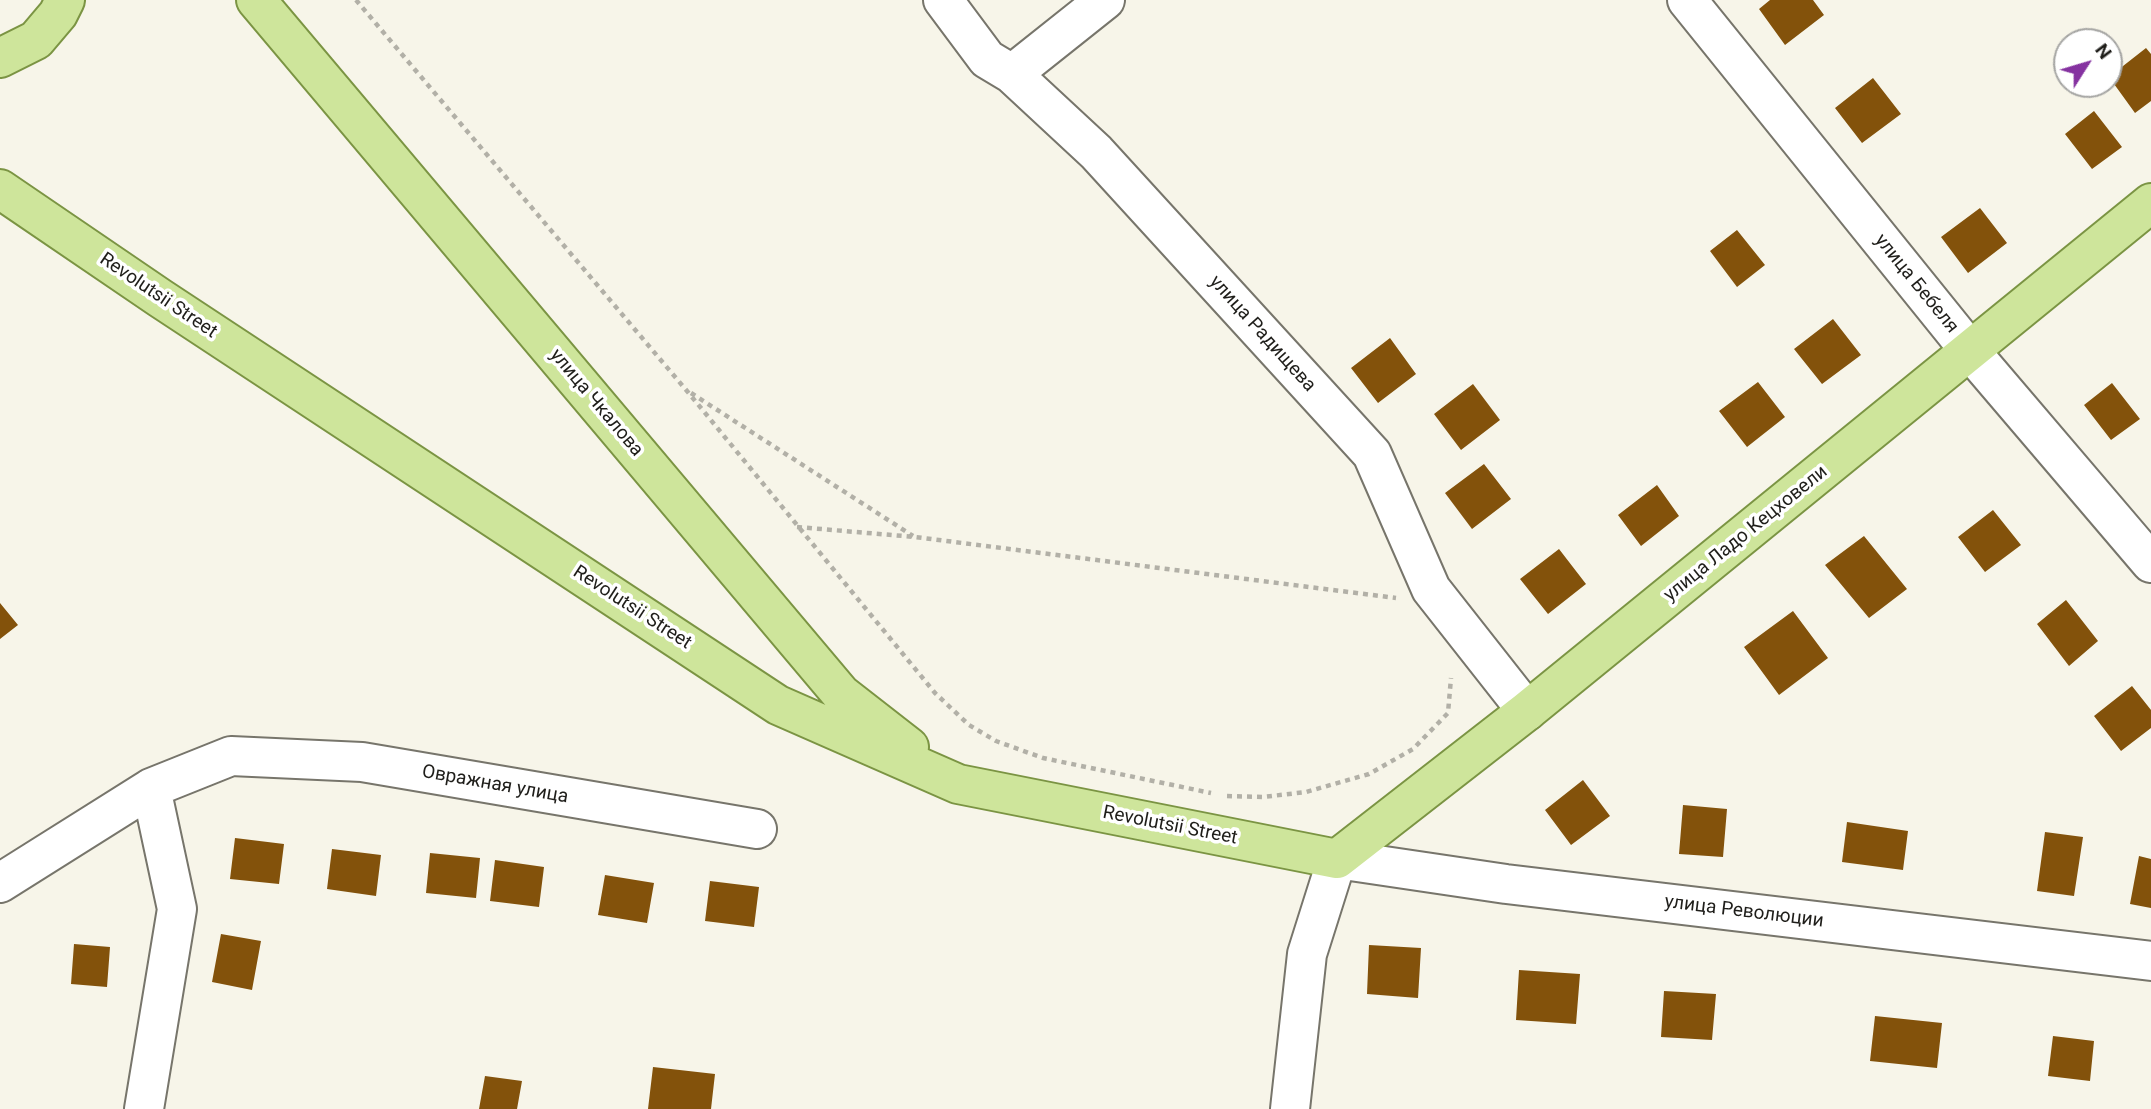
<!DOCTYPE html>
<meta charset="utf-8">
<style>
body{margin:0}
#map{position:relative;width:2151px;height:1109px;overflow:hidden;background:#f7f5e9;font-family:Roboto,sans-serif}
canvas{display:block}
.north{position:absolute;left:2053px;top:28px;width:70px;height:70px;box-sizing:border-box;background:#fff;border:2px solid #a5a5a3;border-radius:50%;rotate:53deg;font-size:19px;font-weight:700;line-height:28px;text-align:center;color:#1f1e1a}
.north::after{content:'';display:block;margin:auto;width:24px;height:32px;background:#8532a0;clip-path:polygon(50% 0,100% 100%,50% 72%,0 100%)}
</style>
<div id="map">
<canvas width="2151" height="1109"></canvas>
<div class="north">N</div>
</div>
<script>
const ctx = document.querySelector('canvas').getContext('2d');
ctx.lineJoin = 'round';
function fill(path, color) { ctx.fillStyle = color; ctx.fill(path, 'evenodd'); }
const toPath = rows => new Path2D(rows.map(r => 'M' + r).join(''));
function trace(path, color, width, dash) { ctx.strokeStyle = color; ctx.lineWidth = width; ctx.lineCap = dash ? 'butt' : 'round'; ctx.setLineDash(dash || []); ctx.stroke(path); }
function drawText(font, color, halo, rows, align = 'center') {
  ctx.font = font + ' Roboto,sans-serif'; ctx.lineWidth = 7; ctx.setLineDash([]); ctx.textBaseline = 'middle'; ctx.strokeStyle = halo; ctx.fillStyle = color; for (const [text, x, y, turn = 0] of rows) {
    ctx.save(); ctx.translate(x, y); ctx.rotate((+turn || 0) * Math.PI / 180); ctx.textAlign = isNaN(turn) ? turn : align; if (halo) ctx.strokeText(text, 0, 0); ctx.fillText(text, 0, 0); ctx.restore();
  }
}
const building = toPath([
 [1770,0,1813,0,1824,15,1785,45,1759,9],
 [2146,48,2151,54,2151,101,2135,113,2109,77],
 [1873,78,1901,114,1862,143,1835,108],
 [2094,111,2122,147,2092,169,2065,134],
 [1980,208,2007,243,1968,273,1941,237],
 [1737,230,1765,265,1737,287,1710,251],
 [1833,319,1861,355,1822,384,1794,349],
 [1390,338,1416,374,1378,403,1351,368],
 [1758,382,1785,417,1747,447,1719,411],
 [2112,383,2140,419,2111,440,2084,405],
 [1473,384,1500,420,1461,450,1434,414],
 [1484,464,1511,499,1472,529,1445,493],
 [1657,485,1679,516,1641,546,1618,515],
 [1993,510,2021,545,1985,572,1958,537],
 [1864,536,1907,589,1869,618,1825,565],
 [1559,549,1586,584,1548,614,1520,579],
 [2066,600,2098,641,2069,666,2037,624],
 [0,603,18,625,0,639],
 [1793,611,1828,658,1779,695,1744,647],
 [2132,686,2151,710,2151,728,2121,751,2094,716],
 [1583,780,1610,816,1571,845,1545,810],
 [1683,805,1727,809,1723,857,1679,854],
 [1847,822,1908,831,1903,870,1842,862],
 [2045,832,2083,837,2074,896,2037,891],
 [235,838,284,844,279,884,230,879],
 [332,849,381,855,376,896,327,889],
 [430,853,480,858,476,898,426,893],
 [2139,856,2151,859,2151,908,2130,904],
 [495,860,544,867,539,907,490,901],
 [605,875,654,883,647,923,598,915],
 [710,881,759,887,754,927,705,921],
 [221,934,261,941,252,990,212,982],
 [74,944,110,947,107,987,71,984],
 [1369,945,1421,948,1418,998,1367,994],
 [1519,970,1580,974,1576,1024,1516,1020],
 [1664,991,1716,994,1712,1040,1661,1037],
 [1875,1016,1942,1023,1937,1068,1870,1061],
 [2053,1036,2094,1041,2090,1081,2048,1076],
 [653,1067,715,1074,711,1109,648,1109],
 [485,1076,522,1081,517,1109,479,1109]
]);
const path = toPath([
 [356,0,687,391,935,693,969,725,996,741,1043,758,1211,793],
 [691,393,913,536],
 [797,527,915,537,1396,598],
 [1227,796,1263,797,1306,792,1369,774,1413,749,1448,713,1451,678]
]);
const minor = toPath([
 [943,0,987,59,1012,74,1096,152,1372,454,1431,589,1527,711],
 [1687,0,1971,352,2151,563],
 [1012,74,1105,0],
 [0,883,151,788,231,756,362,762,757,829],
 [144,1109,177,909,151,788],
 [1290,1109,1307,954,1337,859,1506,884,2151,961]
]);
const major = toPath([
 [256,0,841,694,909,747],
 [0,58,36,40,58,14,65,0],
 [0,189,160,298,778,705,958,784,1337,859,1527,711,2151,203]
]);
const streetNames = [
 ["улица Бебеля",1916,284,51],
 ["Revolutsii Street",158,296,34],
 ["улица Радищева",1262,334,48],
 ["улица Чкалова",596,403,50],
 ["улица Ладо Кецховели",1746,534,-39],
 ["Revolutsii Street",632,608,33],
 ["Овражная улица",495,785,10],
 ["Revolutsii Street",1170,826,11],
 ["улица Революции",1744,912,7]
];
fill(building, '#83520b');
trace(minor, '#77756b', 42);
trace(major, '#7b9443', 42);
trace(path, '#b2b0a7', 4.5, [5, 5]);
trace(minor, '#fff', 38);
trace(major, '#cee59b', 38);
drawText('19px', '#1f1e1a', '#fff', streetNames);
</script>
